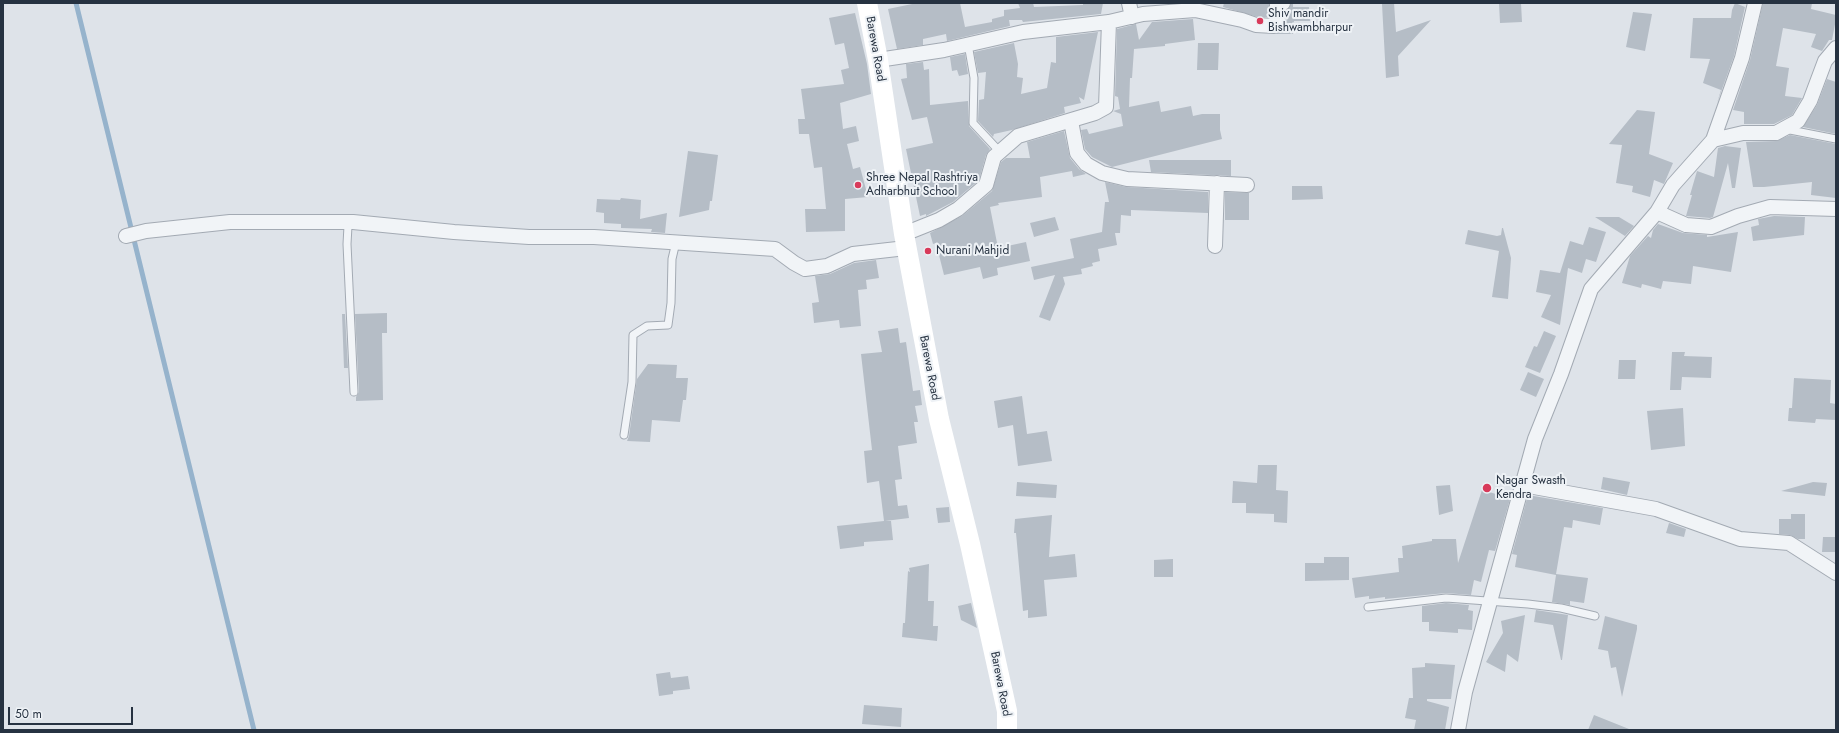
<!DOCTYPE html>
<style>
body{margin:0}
#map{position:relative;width:1839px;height:733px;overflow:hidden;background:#dee3e9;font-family:Jost,sans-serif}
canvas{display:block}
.frame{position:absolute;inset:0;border:4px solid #263241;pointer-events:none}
.scale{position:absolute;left:8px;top:707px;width:125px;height:18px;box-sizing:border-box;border:2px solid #263241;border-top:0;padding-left:5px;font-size:12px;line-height:14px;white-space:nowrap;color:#263241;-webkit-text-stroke:3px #eef2f6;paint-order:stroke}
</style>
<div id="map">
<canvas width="1839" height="733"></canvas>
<div class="frame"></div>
<div class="scale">50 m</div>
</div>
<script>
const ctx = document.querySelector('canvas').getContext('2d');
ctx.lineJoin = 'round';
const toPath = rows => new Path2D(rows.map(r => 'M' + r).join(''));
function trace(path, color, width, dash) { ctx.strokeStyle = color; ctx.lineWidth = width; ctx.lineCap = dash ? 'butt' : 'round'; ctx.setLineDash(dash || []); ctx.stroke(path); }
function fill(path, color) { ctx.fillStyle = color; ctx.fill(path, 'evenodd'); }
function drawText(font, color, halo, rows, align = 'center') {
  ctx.font = font + ' Jost,sans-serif'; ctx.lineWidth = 4; ctx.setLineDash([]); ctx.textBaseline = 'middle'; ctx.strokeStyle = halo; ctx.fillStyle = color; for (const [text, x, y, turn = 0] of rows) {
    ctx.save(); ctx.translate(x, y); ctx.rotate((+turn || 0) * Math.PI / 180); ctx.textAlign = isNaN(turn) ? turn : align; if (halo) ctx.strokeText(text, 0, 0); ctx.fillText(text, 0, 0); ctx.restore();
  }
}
const stream = toPath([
 [76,3,254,730]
]);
const building = toPath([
 [917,3,960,3,965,27,992,22,992,19,1004,16,1004,10,1020,8,1018,3,1033,3,1034,7,1083,5,1083,3,1103,3,1101,14,1023,22,1022,20,1009,20,1010,26,947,41,946,34,923,39,923,45,897,49,888,9],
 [1224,3,1269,3,1269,17,1258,17,1223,7],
 [1394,3,1396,32,1431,20,1398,56,1399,76,1386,78,1382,4],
 [1499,3,1521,3,1522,22,1500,23],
 [1735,3,1745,7,1734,56,1717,103,1721,90,1703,83,1710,59,1690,58,1693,18,1731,18,1732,10],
 [1763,3,1812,3,1811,9,1836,15,1836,19,1832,40,1829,40,1822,51,1811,47,1816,34,1783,28,1776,66,1789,68,1785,96,1802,98,1792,115,1774,124,1744,124,1744,112,1733,110,1750,60],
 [1291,4,1293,4,1293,7,1309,7,1310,21,1294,21,1293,34,1276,34,1286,25,1286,11],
 [1633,12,1652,14,1645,51,1626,47],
 [855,13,867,64,871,94,840,103,843,129,856,126,859,141,847,144,853,169,860,167,868,197,845,199,845,231,806,232,805,209,826,209,822,167,814,168,809,134,799,134,798,119,805,119,801,89,844,84,841,70,849,68,844,43,835,45,829,18],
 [1193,19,1195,40,1165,44,1165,46,1134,49,1132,78,1130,78,1129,107,1159,101,1161,112,1191,106,1193,116,1202,114,1220,114,1220,130,1222,139,1112,167,1092,157,1085,149,1081,130,1087,129,1089,134,1123,126,1121,114,1113,111,1120,109,1118,97,1115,96,1117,29,1136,24,1139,40,1152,22],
 [1098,32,1084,100,1079,97,1081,103,1064,107,1065,113,1012,130,994,134,993,137,978,121,979,100,984,99,986,72,978,73,974,52,1014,43,1018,64,1017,77,1023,78,1021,94,1047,88,1051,62,1056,63,1056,37],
 [1198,43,1219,43,1218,70,1197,70],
 [965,54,968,74,959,76,957,70,952,71,950,57],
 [923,62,924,70,929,69,930,105,968,101,969,126,990,149,986,155,979,180,953,202,926,216,926,214,920,216,906,149,933,143,927,117,912,120,901,79,907,78,906,64],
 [1827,79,1836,82,1836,134,1803,127,1817,105],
 [1637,110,1655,112,1649,154,1673,163,1664,184,1654,180,1650,197,1632,192,1633,186,1616,183,1622,145,1609,144],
 [1064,131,1070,158,1079,169,1086,174,1073,177,1072,171,1040,177,1042,197,998,203,999,205,990,207,998,248,1026,242,1030,261,997,268,998,275,983,279,980,267,944,275,936,243,933,244,930,233,962,216,992,191,1001,162,1006,158,1030,158,1027,142],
 [1790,135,1836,144,1836,198,1811,195,1812,182,1764,187,1753,187,1746,142,1776,141],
 [1725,146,1741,148,1735,188,1732,188,1728,163,1713,217,1710,218,1686,216,1692,195,1690,195,1697,171,1714,177,1718,148],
 [688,151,718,155,712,201,710,201,709,210,679,217],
 [1149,160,1231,160,1231,176,1151,172],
 [1105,182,1126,187,1208,192,1208,213,1131,210,1131,216,1121,215,1120,233,1115,233,1117,245,1098,249,1100,261,1092,263,1093,266,1081,269,1082,274,1063,277,1065,284,1050,321,1039,317,1055,275,1034,280,1031,267,1074,258,1070,239,1102,232,1105,202,1109,202],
 [1292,186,1322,186,1323,199,1292,200],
 [1225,192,1249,193,1249,220,1225,220],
 [621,198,641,200,640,219,667,213,665,233,651,232,652,229,621,228,621,224,604,223,604,213,596,212,597,199,620,200],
 [1774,216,1805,217,1804,235,1753,241,1751,227,1759,225,1758,219],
 [1055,217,1059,230,1034,237,1030,223],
 [1595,217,1619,217,1634,226,1625,236],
 [1658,224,1683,233,1707,235,1707,237,1738,232,1731,272,1693,266,1691,284,1663,281,1661,289,1642,284,1641,288,1622,283,1630,256,1648,236,1651,238,1653,230],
 [1589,227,1606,232,1596,262,1586,259,1582,273,1568,268,1560,325,1541,317,1551,295,1536,292,1540,270,1560,273,1570,241,1583,245],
 [1502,228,1503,228,1511,258,1508,299,1492,297,1499,251,1465,244,1468,230,1497,236,1501,235],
 [876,260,879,278,866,280,867,289,858,290,861,326,840,328,839,320,814,323,812,303,819,302,815,276,830,274,854,263],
 [387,313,387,333,382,333,383,400,356,401,356,397,359,392,355,314],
 [342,314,345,314,348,368,344,368],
 [898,328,900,343,906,342,913,391,920,390,922,405,915,406,918,422,914,422,917,443,898,446,902,479,895,480,898,506,907,505,909,518,885,521,891,521,893,540,864,542,864,546,840,549,837,526,884,521,879,481,867,483,864,451,872,450,861,354,882,352,878,331],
 [1544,331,1556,336,1540,373,1525,367,1534,346,1537,347],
 [1672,352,1685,352,1684,356,1712,357,1711,378,1682,377,1681,390,1670,390],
 [1619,360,1636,360,1635,379,1618,379],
 [648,364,677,365,676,378,688,378,686,400,683,400,680,422,652,420,650,442,627,441,629,436,637,379],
 [1528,372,1544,379,1536,397,1520,390],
 [1794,378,1831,380,1830,403,1836,404,1836,420,1816,419,1815,423,1788,421,1789,408,1792,408],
 [1022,396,1027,434,1047,431,1052,461,1018,466,1013,425,998,428,994,401],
 [1683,408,1685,446,1651,450,1647,411],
 [1258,465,1277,465,1276,490,1288,491,1287,523,1274,522,1274,514,1246,513,1246,503,1232,503,1233,481,1257,483],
 [1603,477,1630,482,1627,495,1601,489],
 [1017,482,1057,485,1056,498,1016,496],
 [1813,482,1827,483,1825,496,1781,491],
 [1450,485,1453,511,1439,515,1436,486],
 [1497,489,1512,492,1495,551,1489,550,1481,582,1474,580,1471,595,1446,593,1385,599,1385,597,1369,599,1369,596,1355,598,1352,578,1399,572,1398,558,1403,558,1402,546,1432,541,1432,539,1456,539,1458,563,1482,490,1496,494],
 [1528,495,1603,508,1600,525,1573,520,1572,528,1564,527,1556,574,1588,578,1584,603,1570,601,1570,605,1552,602,1556,575,1515,567,1517,555,1512,554],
 [949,507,950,522,938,523,936,508],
 [1791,514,1805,514,1805,539,1798,539,1790,535,1779,534,1779,519,1791,519],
 [1052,515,1049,557,1075,554,1077,577,1044,580,1047,616,1028,618,1028,610,1023,611,1016,533,1014,533,1015,519],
 [1669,523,1686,529,1684,537,1666,533],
 [1823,537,1836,537,1836,552,1822,552],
 [1324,557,1349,557,1349,580,1305,581,1305,563,1324,563],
 [1173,559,1173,577,1154,577,1154,560],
 [929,564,928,601,934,601,933,626,938,626,937,641,902,637,903,623,905,623,908,571,910,572,909,568],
 [971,603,977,628,961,620,958,606],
 [1446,603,1469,605,1468,610,1473,611,1472,630,1458,629,1458,633,1429,631,1429,622,1422,622,1422,606],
 [1536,610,1568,615,1562,660,1561,660,1553,625,1534,622],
 [1525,615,1518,662,1507,654,1505,672,1486,662,1503,633,1501,621],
 [1605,616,1637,625,1637,629,1622,697,1616,667,1611,668,1608,651,1598,649],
 [1425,663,1455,665,1451,699,1427,699,1427,701,1449,707,1445,730,1414,730,1416,720,1405,718,1409,698,1413,698,1412,668,1425,667],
 [670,672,671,678,688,676,690,689,673,691,673,694,659,696,656,674],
 [864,705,902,708,901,727,862,724],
 [1594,715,1629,729,1629,730,1588,730]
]);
const lane = toPath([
 [968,44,974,78,973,123,1000,152],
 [1785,129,1836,139],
 [353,222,348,226,347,244,354,392],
 [624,435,632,382,633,335,647,326,668,325,671,303,672,259,676,242],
 [1368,607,1446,598,1528,604,1561,608,1595,616]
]);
const street = toPath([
 [1129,3,1132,17],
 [878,60,944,50,1023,32,1109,22,1143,14,1195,10,1242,20,1256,25,1274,26,1278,22,1277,5,1283,3],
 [1071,121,1077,153,1086,164,1102,173,1127,179,1247,185],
 [1713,140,1742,58,1755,3],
 [1657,212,1686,225,1711,227,1738,216,1770,207,1836,209],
 [904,234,939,220,958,209,986,185,994,157,1018,136,1095,113,1106,107,1109,22],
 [126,236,146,231,230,222,353,222,454,232,529,237,594,237,775,249,794,263,805,269,827,266,853,254,906,248],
 [1215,246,1217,183],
 [1523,485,1656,509,1740,539,1789,543,1836,573],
 [1458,730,1465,692,1535,439,1561,374,1591,289,1657,212,1673,185,1713,140,1743,133,1776,133,1798,121,1810,101,1825,61,1836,48]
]);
const secondary = toPath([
 [867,3,878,60,904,234,939,419,970,544,1007,711,1007,730]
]);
const markers = [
 [1260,21,4,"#d83a5a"],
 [858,185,4,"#d83a5a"],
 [928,251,4,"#d83a5a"],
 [1487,488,5,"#d83a5a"]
];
const poiNames = [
 ["Shiv mandir",1268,14],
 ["Bishwambharpur",1268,28],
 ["Shree Nepal Rashtriya",866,178],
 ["Adharbhut School",866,192],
 ["Nurani Mahjid",936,251],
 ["Nagar Swasth",1496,481],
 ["Kendra",1496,495]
];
const streetNames = [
 ["Barewa Road",875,49,80],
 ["Barewa Road",929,368,79],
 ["Barewa Road",1000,684,79]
];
trace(stream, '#96b3cc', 5);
fill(building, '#b5bdc6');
trace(lane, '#a3aab3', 9);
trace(street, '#a3aab3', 16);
trace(lane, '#f1f4f7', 7);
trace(street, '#f1f4f7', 14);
trace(secondary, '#fff', 20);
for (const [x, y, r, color] of markers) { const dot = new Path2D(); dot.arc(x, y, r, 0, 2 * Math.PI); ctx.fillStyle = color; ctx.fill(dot); trace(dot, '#eef2f6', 1.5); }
drawText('12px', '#263241', '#eef2f6', poiNames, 'left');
drawText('12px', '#263241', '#eef2f6', streetNames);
</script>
